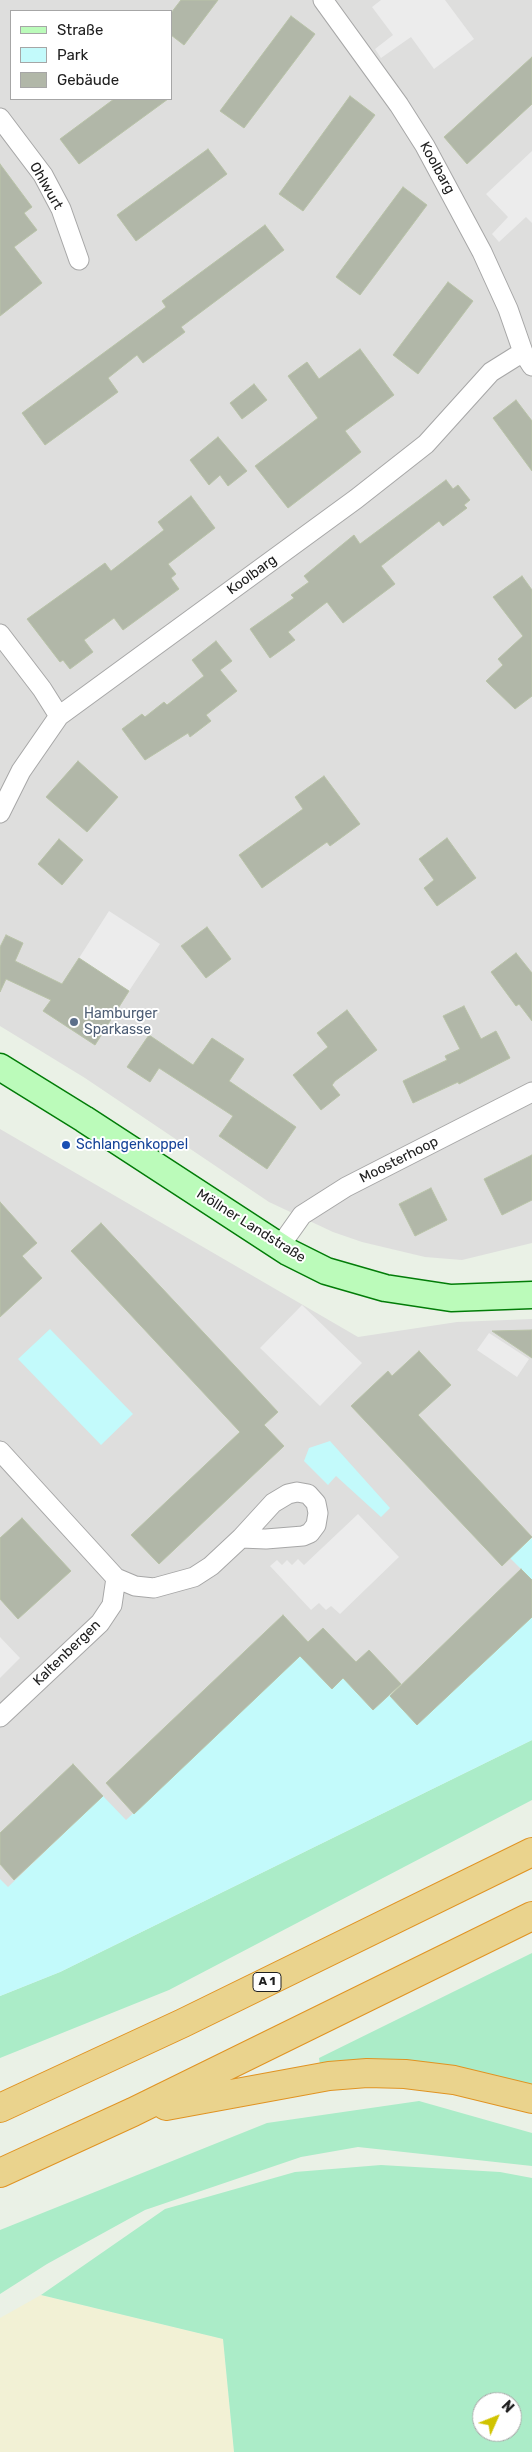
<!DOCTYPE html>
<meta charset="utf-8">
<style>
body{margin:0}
#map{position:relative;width:532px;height:2452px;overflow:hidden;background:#eaf1e6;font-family:Rubik,sans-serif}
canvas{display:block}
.legend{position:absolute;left:10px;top:10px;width:162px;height:90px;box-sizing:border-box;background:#fff;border:1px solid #a6a6a6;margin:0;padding:6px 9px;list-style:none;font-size:15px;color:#202020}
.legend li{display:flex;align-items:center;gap:10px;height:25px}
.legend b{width:25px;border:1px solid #a6a6a6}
.north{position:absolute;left:472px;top:2392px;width:50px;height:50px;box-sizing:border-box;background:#fff;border:1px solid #a6a6a6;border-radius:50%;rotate:46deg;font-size:14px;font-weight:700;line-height:20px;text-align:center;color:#202020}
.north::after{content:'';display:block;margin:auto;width:18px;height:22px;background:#d0c300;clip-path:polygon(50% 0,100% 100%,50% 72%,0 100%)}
</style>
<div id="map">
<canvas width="532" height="2452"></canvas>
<ul class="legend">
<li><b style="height:6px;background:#bbfbba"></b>Straße</li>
<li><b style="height:14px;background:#c3fafb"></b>Park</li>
<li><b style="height:14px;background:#b1b7a8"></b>Gebäude</li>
</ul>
<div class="north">N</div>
</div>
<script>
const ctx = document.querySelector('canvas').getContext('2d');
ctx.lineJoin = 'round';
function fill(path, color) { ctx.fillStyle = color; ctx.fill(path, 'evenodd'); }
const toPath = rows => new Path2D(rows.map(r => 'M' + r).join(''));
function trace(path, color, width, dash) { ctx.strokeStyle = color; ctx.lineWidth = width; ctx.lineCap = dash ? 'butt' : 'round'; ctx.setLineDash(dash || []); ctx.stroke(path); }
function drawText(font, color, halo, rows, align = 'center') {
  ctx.font = font + ' Rubik,sans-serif'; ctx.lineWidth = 4; ctx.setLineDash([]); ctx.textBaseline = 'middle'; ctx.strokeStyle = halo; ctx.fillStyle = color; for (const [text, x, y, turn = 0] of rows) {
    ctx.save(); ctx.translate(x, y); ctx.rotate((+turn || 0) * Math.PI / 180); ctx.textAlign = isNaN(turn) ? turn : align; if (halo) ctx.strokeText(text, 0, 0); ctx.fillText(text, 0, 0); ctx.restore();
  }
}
const residential = toPath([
 [0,0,532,0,532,1243,462,1260,425,1257,362,1242,333,1232,269,1202,85,1078,0,1026],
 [11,11,171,11,171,99,11,99],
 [0,1129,358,1337,457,1322,532,1319,532,1538,511,1558,532,1580,532,1713,0,1963]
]);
const commercial = toPath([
 [41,2295,223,2339,234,2452,0,2452,0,2318]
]);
const grass = toPath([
 [532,1740,532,1800,169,1990,0,2058,0,1996,60,1972],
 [532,1953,532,2087,320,2065,319,2058],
 [419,2101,532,2133,532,2166,358,2147,301,2157,145,2210,47,2264,0,2294,0,2230,267,2123],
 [381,2165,500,2172,532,2178,532,2452,234,2452,223,2339,41,2295,165,2209,295,2172],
 [482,2402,512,2402,512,2432,482,2432]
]);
const park = toPath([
 [50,1329,133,1414,101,1445,18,1359],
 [330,1441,390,1508,381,1517,336,1476,328,1485,304,1461,309,1448],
 [532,1538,532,1580,510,1558],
 [532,1617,532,1740,60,1972,0,1996,0,1879,8,1887,103,1796,126,1820,301,1655,331,1689,345,1677,352,1688,373,1710,391,1694,417,1725]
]);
const parking = toPath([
 [381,0,445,0,474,39,434,69,411,37,381,58,375,49,393,35,372,7],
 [532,151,532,223,526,217,499,242,492,234,508,217,486,194],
 [109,911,160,944,129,991,79,958],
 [302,1305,362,1363,320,1406,260,1348],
 [489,1333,529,1359,517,1377,477,1350],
 [358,1514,399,1557,340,1614,331,1606,326,1610,319,1603,311,1610,270,1566,277,1560,282,1565,287,1560,292,1565,298,1559,304,1565],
 [0,1637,20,1658,0,1678]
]);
const building = toPath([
 [181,0,218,0,184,45,171,35,171,13,181,0],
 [291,16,315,34,244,128,220,111,291,16],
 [532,57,532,104,467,164,444,137,532,57],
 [350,96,375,115,303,211,279,194,350,96],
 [114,99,168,99,79,164,60,139,114,99],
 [208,149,227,174,136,241,117,215,208,149],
 [0,164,32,207,24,213,37,230,14,247,42,283,0,316,0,164],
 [403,187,427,205,360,295,336,277,403,187],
 [265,225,284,250,181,327,185,332,143,363,137,355,108,378,118,392,45,445,22,413,166,307,162,301,265,225],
 [448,282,473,301,418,374,393,355,448,282],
 [360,349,394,395,345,431,361,452,288,508,255,466,318,418,288,376,307,362,319,379,360,349],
 [254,384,267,400,242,419,230,403,254,384],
 [516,400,532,421,532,471,493,418,516,400],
 [218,437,247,471,228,486,220,475,209,485,190,460,218,437],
 [446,480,453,489,458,485,470,500,464,505,467,508,443,526,439,521,381,566,395,584,343,623,327,602,288,632,295,640,270,658,250,629,294,598,291,595,309,582,304,576,354,535,360,544,446,480],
 [191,496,215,528,168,564,176,574,171,578,179,589,123,630,114,618,84,640,93,652,70,669,63,660,60,662,27,619,105,563,111,571,164,530,158,522,191,496],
 [522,576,532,590,532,696,515,709,486,681,503,665,498,659,523,636,493,597,522,576],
 [216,641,232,661,220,670,237,691,206,715,211,721,190,737,188,733,145,760,122,729,142,714,145,717,164,702,167,705,204,676,192,660,216,641],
 [78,761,118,797,87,832,46,797,78,761],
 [324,776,360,824,330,846,327,842,262,888,239,855,303,809,295,797,324,776],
 [447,838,476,878,437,906,424,888,434,880,419,859,447,838],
 [59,839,83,860,62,885,38,864,59,839],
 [207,927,231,959,206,978,181,946,207,927],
 [6,935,23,943,15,961,62,984,79,958,129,991,95,1045,43,1011,51,1000,6,979,0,992,0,947,6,935],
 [516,953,532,973,532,1021,519,1004,516,1006,491,972,516,953],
 [464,1006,481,1039,496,1031,510,1058,459,1084,458,1082,413,1103,403,1081,447,1060,445,1056,460,1049,443,1016,464,1006],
 [347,1010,377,1050,335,1081,332,1085,340,1095,321,1110,293,1075,328,1047,317,1033,347,1010],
 [149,1035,193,1065,212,1038,244,1059,229,1081,296,1127,267,1169,219,1136,233,1116,159,1068,150,1082,127,1067,149,1035],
 [532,1155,532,1200,502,1215,484,1179,532,1155],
 [431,1188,447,1220,415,1236,399,1204,431,1188],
 [0,1202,37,1243,22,1256,42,1278,0,1317,0,1202],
 [101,1223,278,1412,264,1425,284,1446,159,1564,131,1535,240,1432,71,1251,101,1223],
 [532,1330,532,1358,492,1331,532,1330],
 [419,1351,451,1385,418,1415,532,1537,502,1566,351,1406,388,1371,392,1376,419,1351],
 [22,1518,71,1571,18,1619,0,1599,0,1538,22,1518],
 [521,1569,532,1580,532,1617,417,1725,390,1696,521,1569],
 [283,1615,308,1642,323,1628,356,1662,369,1650,401,1684,373,1710,343,1678,332,1689,300,1656,134,1814,106,1783,283,1615],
 [73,1764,103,1796,14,1880,0,1864,0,1833,73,1764]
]);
const street = toPath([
 [323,0,399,105,425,146,482,252,508,309,523,352,532,366],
 [0,118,43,175,61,209,79,260],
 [0,634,42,689,59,716],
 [0,813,21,771,59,716,356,499,426,444,491,372,523,352],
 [280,1246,302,1215,346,1187,532,1092],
 [0,1451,116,1578,135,1586,154,1588,194,1577,211,1566,241,1538,273,1503,288,1494,297,1492,308,1494,316,1503,318,1513,316,1525,310,1533,303,1536,266,1539,241,1538],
 [0,1717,100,1623,112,1605,116,1578]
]);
const secondary = toPath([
 [0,1067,84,1119,288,1252,326,1271,385,1288,451,1298,532,1295]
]);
const highway = toPath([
 [166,2106,329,2076,367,2073,405,2074,454,2080,532,2099],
 [0,2108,183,2023,532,1852],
 [0,2173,133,2112,532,1916]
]);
const markers = [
 [74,1022,5,"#5c6f8a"],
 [66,1145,5,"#1a4fb4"]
];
const shields = [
 [267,1982,28]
];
const shieldNames = [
 ["A 1",267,1982]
];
const streetNames = [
 ["Koolbarg",437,168,61],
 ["Ohlwurt",46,186,60],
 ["Koolbarg",252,575,-36],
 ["Moosterhoop",399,1160,-27],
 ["Möllner Landstraße",251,1226,32],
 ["Kaltenbergen",67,1653,-44]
];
const serviceNames = [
 ["Hamburger",84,1014],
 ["Sparkasse",84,1030]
];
const transitNames = [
 ["Schlangenkoppel",76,1145]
];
fill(residential, '#dededd');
fill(commercial, '#f2f1d5');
fill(grass, '#abecc8');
fill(park, '#c3fafb');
fill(parking, '#ececec');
fill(building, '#b1b7a8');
trace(building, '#b9c3a8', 1);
trace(street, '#a7a7a7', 21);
trace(secondary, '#027c08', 29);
trace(highway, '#e09322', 30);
trace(street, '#fff', 19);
trace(secondary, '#bbfbba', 26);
trace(highway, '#ead38d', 28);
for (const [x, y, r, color] of markers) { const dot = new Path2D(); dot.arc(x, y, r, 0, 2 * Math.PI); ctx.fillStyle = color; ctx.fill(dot); trace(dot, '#fff', 2); }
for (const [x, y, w] of shields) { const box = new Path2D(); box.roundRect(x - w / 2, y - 9.5, w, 19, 4); ctx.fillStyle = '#fff'; ctx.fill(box); trace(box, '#202020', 1); }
drawText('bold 12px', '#202020', null, shieldNames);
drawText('14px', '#202020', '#fff', streetNames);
drawText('14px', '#4e5e75', '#fff', serviceNames, 'left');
drawText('14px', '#164399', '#fff', transitNames, 'left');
</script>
